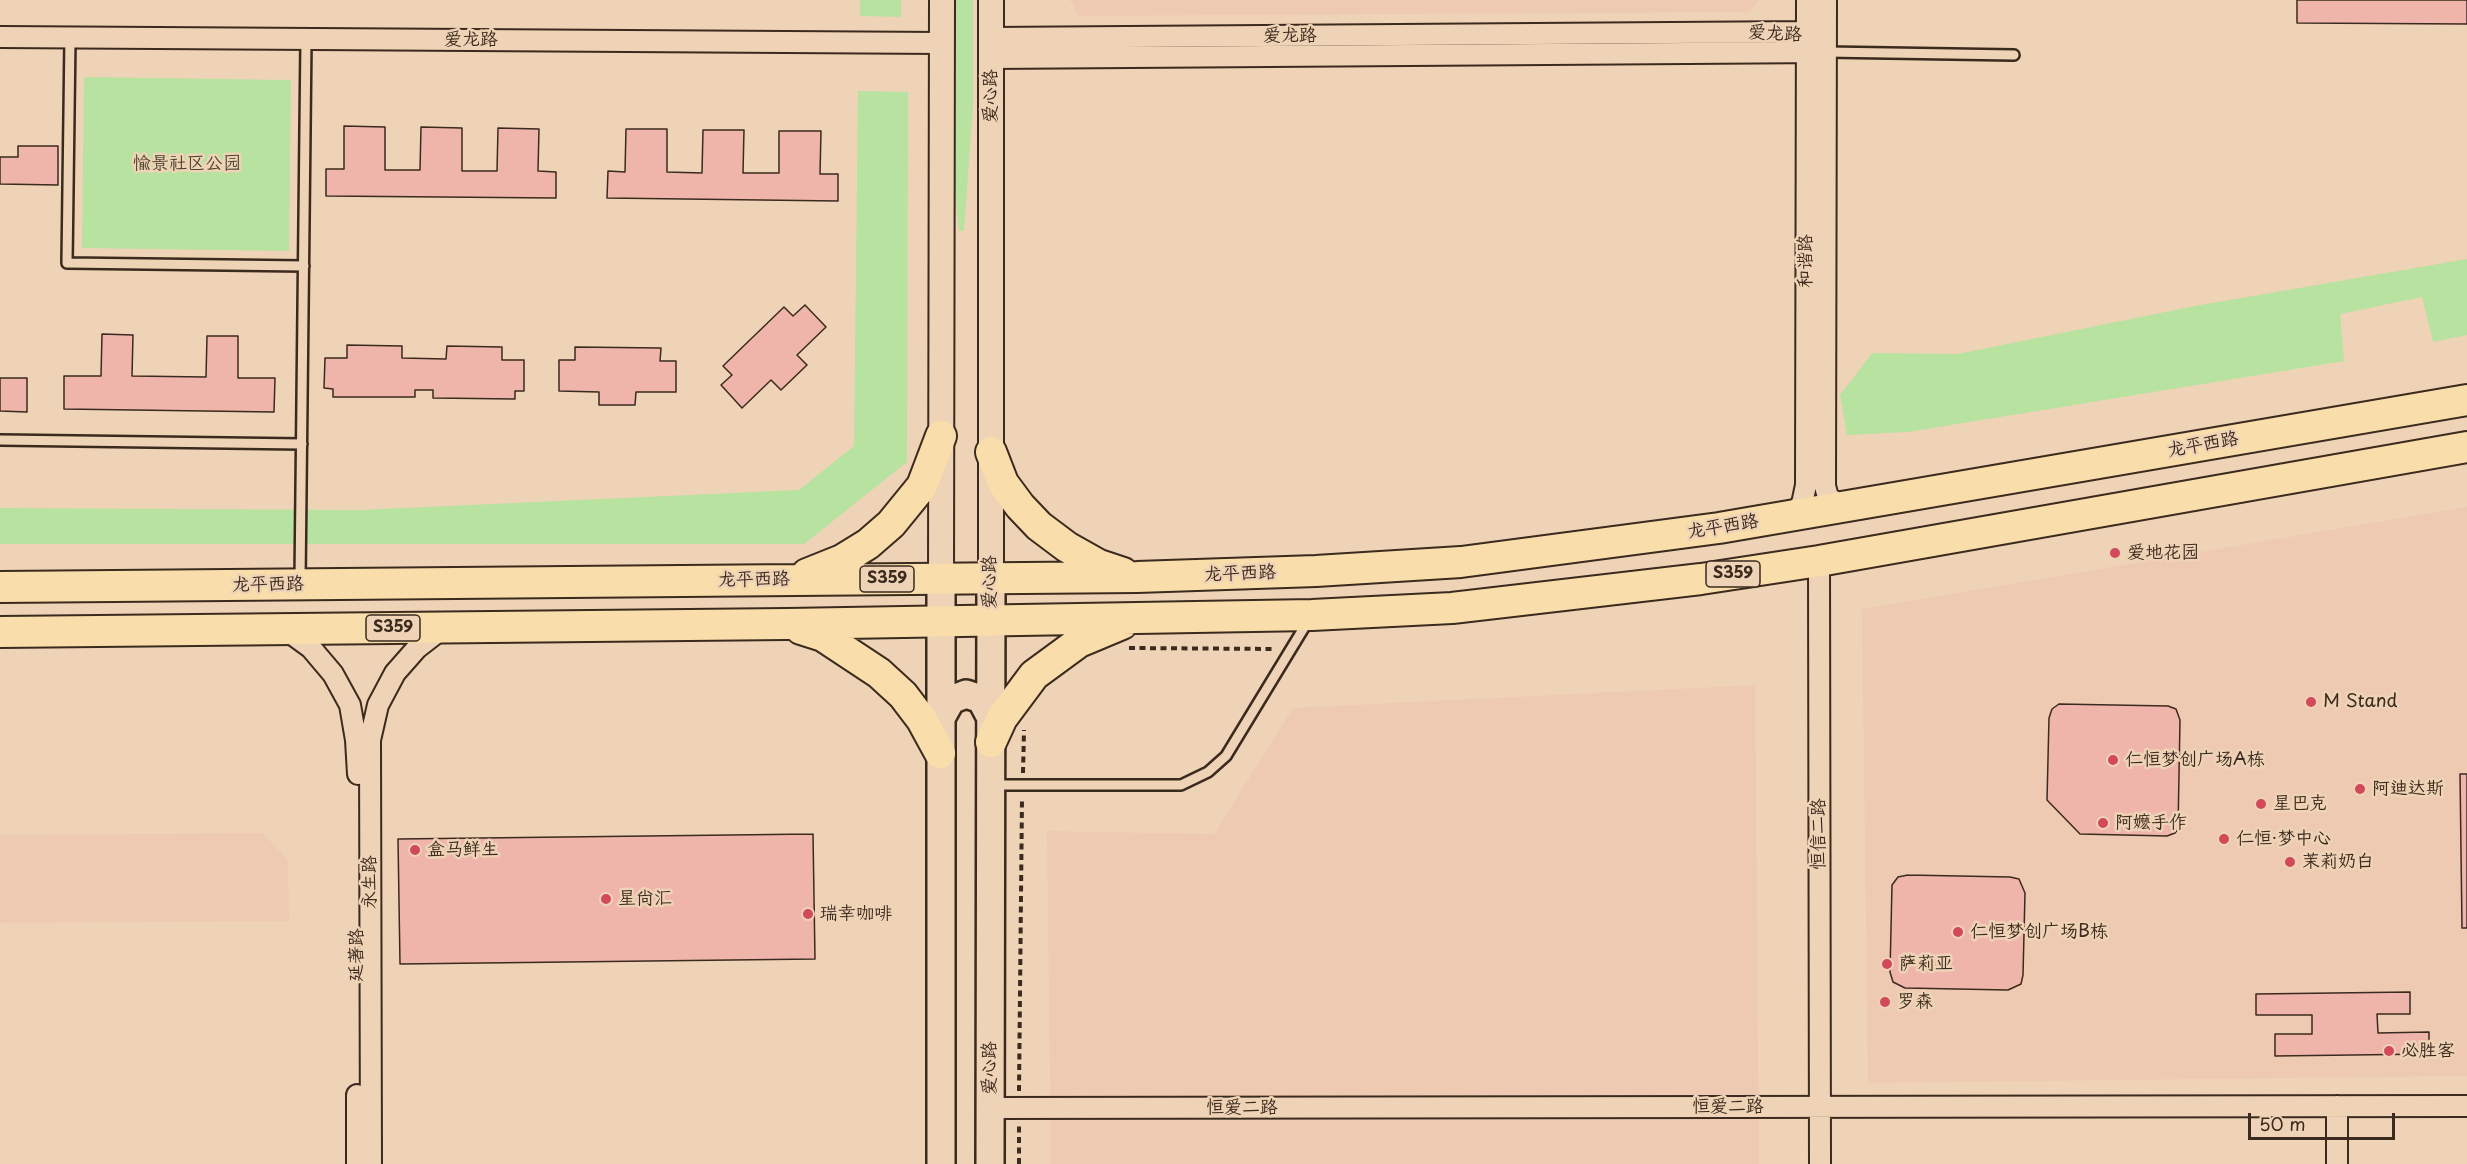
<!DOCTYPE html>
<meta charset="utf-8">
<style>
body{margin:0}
#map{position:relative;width:2467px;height:1164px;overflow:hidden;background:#efd3b6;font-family:"Playpen Sans",sans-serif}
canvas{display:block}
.scale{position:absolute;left:2248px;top:1113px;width:147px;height:27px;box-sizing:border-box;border:3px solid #3b2a1e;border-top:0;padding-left:8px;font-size:18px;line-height:21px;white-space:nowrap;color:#3b2a1e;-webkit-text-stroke:4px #efd3b6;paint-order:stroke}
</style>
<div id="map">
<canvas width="2467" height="1164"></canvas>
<div class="scale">50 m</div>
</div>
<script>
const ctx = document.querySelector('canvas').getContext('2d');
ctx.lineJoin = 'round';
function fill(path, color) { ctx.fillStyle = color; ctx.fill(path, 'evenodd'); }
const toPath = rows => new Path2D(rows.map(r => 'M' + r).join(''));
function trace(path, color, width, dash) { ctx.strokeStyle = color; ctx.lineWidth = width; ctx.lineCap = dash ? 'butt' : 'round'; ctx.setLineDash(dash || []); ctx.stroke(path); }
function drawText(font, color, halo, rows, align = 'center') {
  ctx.font = font + ' "Playpen Sans","LXGW WenKai TC",sans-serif'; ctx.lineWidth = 5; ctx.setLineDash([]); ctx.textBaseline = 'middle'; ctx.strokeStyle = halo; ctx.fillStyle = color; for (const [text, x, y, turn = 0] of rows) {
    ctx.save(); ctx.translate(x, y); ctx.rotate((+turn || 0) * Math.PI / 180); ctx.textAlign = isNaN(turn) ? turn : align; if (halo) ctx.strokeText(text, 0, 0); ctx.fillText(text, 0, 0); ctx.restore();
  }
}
const built = toPath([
 [1070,0,1759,0,1749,12,1079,16],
 [2467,507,2467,1076,1868,1083,1862,609],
 [1755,685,1759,1164,1051,1164,1047,831,1214,834,1293,708],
 [263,833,288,860,289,921,0,923,0,835]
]);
const green = toPath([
 [860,0,901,0,901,17,860,16],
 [951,0,973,0,973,106,964,231,959,231,953,173],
 [84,77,291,80,289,251,82,248],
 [858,91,908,92,907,462,804,544,0,544,0,508,360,510,799,490,854,446],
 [2467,259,2467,335,2433,342,2422,297,2340,314,2344,361,1908,432,1847,435,1840,395,1872,353,1958,354,2195,306]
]);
const building = toPath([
 [2297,0,2467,0,2467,24,2297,23,2297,0],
 [344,126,385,127,385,170,420,170,421,127,462,128,462,171,497,171,498,128,539,129,538,171,556,172,556,198,326,196,326,169,344,169,344,126],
 [626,129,667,129,667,172,702,173,703,130,744,130,743,173,779,173,779,131,821,131,820,174,838,174,838,201,607,198,608,171,625,172,626,129],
 [18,146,58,146,58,185,0,184,0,157,18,157,18,146],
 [805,305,826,327,797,355,807,365,781,390,771,380,742,408,721,385,732,375,723,366,784,307,793,316,805,305],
 [102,334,133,335,132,376,206,377,207,336,238,336,238,378,275,378,274,412,64,409,64,376,101,376,102,334],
 [347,345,402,346,402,358,446,359,447,346,502,347,502,360,524,360,524,391,515,391,515,399,433,398,433,390,415,390,415,397,333,397,333,389,324,388,325,358,347,358,347,345],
 [575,347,661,348,660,361,676,361,676,392,636,392,635,405,599,405,599,392,559,391,559,360,575,360,575,347],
 [0,378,27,378,27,412,0,411,0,378],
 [2059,704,2168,706,2176,709,2180,720,2178,829,2175,833,2167,836,2080,834,2047,800,2049,718,2052,709,2059,704],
 [2460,774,2467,774,2467,928,2462,928,2460,774],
 [813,834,815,959,400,964,398,839,813,834],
 [1908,875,2010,877,2019,879,2025,893,2023,975,2021,984,2008,990,1905,988,1893,982,1890,972,1892,885,1898,877,1908,875],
 [2410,992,2410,1014,2377,1014,2378,1033,2429,1032,2429,1054,2275,1056,2275,1034,2312,1034,2312,1015,2256,1015,2256,994,2410,992]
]);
const path = toPath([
 [1129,648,1275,649],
 [1023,773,1024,730],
 [1019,1091,1022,799],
 [1019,1164,1019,1126]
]);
const service = toPath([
 [70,38,67,263,304,266],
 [1826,52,2014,55],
 [0,440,302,444],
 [300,580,306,39],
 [993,785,1181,785,1208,772,1226,756,1308,621]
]);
const minor = toPath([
 [1826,0,1825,486,1828,497,1842,507],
 [0,37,942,43],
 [991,38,1807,32,1826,52],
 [991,58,1826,52],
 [1790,516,1802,504,1806,485,1807,0],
 [1819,561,1820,1164],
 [285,629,311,648,333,674,350,705,356,740,358,774],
 [2337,1106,2337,1164],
 [990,1108,2467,1106],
 [357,1164,357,1095],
 [371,1164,370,740,378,705,395,673,417,648,444,627]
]);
const tertiary = toPath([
 [941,578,942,0],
 [991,578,991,0]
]);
const secondary = toPath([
 [941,718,951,700,966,694,981,699,991,718],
 [941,1164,941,578],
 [990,1164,991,578]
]);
const primary = toPath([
 [991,452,1003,483,1020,506,1039,526,1067,547,1099,565,1123,573],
 [807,574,842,560,868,544,891,524,922,486,941,436],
 [0,587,1137,577,1316,571,1461,562,1719,528,2467,400],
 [801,629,823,636,879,673,903,695,922,720,940,753],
 [0,632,787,624,1312,615,1452,608,1701,579,1819,561,2467,447],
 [991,742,1002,718,1034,675,1079,642,1122,624]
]);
const markers = [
 [2115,553,6,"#d1495b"],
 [2311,702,6,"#d1495b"],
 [2113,760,6,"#d1495b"],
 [2360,789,6,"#d1495b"],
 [2261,804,6,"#d1495b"],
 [2103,823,6,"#d1495b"],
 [2224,839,6,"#d1495b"],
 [415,850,6,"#d1495b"],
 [2290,862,6,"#d1495b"],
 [606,899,6,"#d1495b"],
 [808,914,6,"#d1495b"],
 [1958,932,6,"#d1495b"],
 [1887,964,6,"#d1495b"],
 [1885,1002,6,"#d1495b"],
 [2389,1051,6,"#d1495b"]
];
const shields = [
 [1733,574,54],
 [887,579,54],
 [393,628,54]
];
const shieldNames = [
 ["S359",1733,574],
 ["S359",887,579],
 ["S359",393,628]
];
const streetNames = [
 ["爱龙路",1775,34,3],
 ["爱龙路",1290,36],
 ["爱龙路",471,40],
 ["爱心路",991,96,-90],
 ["和谐路",1806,261,-90],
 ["龙平西路",2203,445,-10],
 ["龙平西路",1723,527,-9],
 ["龙平西路",1240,574,-2],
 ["龙平西路",754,580,-1],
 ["爱心路",990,582,-90],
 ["龙平西路",268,585,-1],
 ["恒信二路",1819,834,-90],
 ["永生路",370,882,-90],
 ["延著路",357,955,-90],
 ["爱心路",990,1068,-90],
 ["恒爱二路",1728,1107],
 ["恒爱二路",1242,1108]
];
const parkNames = [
 ["愉景社区公园",187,164]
];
const poiNames = [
 ["爱地花园",2127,553],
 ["M Stand",2323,702],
 ["仁恒梦创广场A栋",2125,760],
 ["阿迪达斯",2372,789],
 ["星巴克",2273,804],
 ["阿嬷手作",2115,823],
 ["仁恒·梦中心",2236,839],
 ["盒马鲜生",427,850],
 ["茉莉奶白",2302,862],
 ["星尚汇",618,899],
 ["瑞幸咖啡",820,914],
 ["仁恒梦创广场B栋",1970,932],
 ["萨莉亚",1899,964],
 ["罗森",1897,1002],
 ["必胜客",2401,1051]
];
fill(built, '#efcab3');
fill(green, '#b7e29f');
fill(building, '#efb5ab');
trace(building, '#3b2a1e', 1.5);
trace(service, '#3b2a1e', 14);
trace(minor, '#3b2a1e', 24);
trace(tertiary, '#3b2a1e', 28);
trace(secondary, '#3b2a1e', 32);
trace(primary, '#3b2a1e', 34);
trace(path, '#3b2a1e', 4, [6, 4.5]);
trace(service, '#efd3b6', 9);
trace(minor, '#efd3b6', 20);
trace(tertiary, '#efd3b6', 24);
trace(secondary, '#efd3b6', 27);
trace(primary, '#f9deab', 30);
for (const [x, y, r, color] of markers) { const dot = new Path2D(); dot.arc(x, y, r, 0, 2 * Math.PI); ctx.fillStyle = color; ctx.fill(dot); trace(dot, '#efd3b6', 2); }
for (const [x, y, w] of shields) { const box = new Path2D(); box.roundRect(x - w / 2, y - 13, w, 26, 4.5); ctx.fillStyle = '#efd3b6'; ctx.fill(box); trace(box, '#3b2a1e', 1.5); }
drawText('bold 16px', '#3b2a1e', null, shieldNames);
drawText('18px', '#3b2a1e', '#efd3b6', streetNames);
drawText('18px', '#4e4631', '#efd3b6', parkNames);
drawText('18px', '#3b2a1e', '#efd3b6', poiNames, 'left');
</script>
